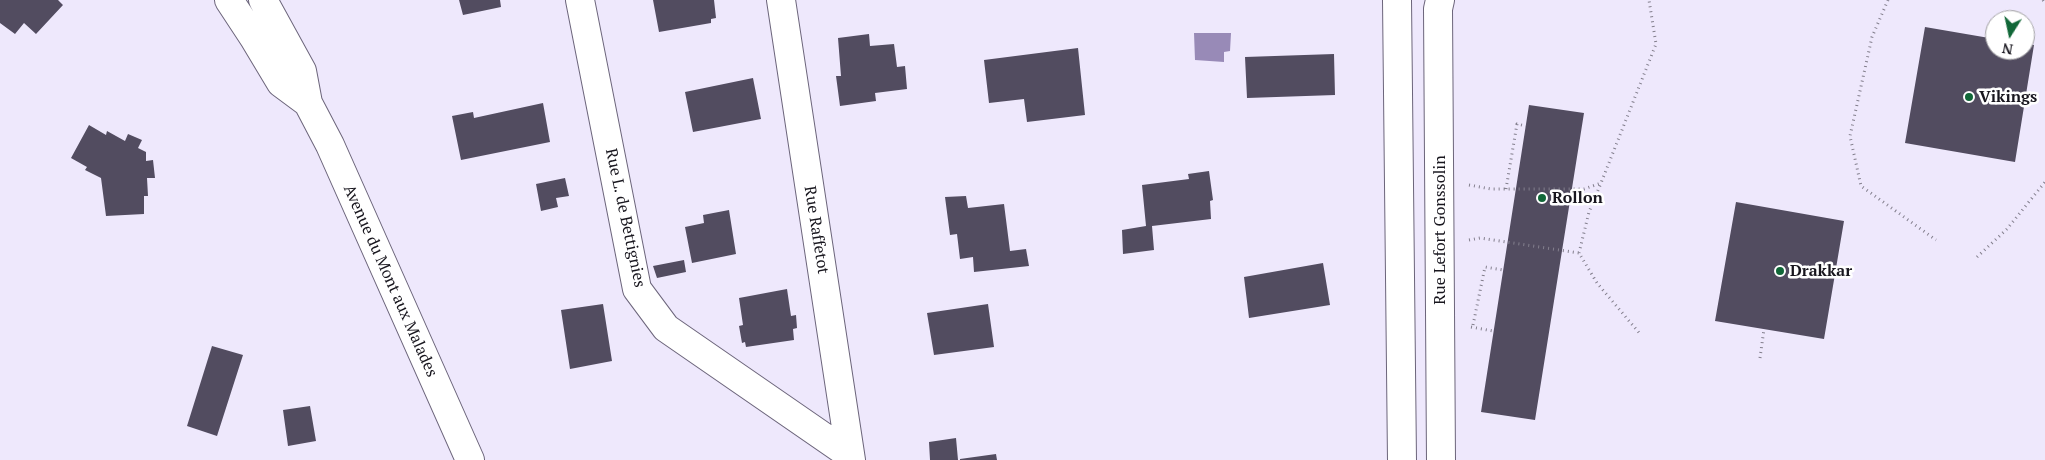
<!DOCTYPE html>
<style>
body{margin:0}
#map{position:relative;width:2045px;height:460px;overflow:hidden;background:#eee8fc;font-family:"PT Serif",serif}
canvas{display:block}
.north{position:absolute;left:1985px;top:10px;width:50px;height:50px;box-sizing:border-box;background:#fff;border:1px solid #a3a2a5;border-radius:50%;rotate:190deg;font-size:14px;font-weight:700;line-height:20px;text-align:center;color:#18161e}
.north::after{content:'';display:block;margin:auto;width:18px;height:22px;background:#116738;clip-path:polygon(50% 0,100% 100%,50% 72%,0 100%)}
</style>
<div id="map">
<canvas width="2045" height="460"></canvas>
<div class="north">N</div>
</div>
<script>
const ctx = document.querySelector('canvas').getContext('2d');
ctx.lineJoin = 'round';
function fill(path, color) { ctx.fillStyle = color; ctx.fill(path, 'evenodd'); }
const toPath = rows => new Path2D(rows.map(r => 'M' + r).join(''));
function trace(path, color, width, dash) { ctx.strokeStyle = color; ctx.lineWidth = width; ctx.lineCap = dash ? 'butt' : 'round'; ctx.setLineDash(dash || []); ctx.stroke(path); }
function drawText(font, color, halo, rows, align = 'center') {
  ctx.font = font + ' "PT Serif",serif'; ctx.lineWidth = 5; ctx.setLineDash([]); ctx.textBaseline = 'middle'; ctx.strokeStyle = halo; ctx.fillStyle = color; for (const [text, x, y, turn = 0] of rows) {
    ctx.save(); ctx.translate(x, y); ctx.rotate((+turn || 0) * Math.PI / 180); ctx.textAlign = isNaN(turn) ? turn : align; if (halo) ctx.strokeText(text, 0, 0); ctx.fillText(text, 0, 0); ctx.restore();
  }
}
const water = toPath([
 [1194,33,1231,33,1230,51,1224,52,1224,62,1195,60]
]);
const building = toPath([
 [0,0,58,0,63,5,36,34,24,23,15,34,0,23],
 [459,0,500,0,501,7,463,15],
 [653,0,714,0,716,18,711,19,711,23,659,32],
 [1925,27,1995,39,1995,50,2025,50,2025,44,2034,45,2015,162,1905,143],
 [869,34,870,46,894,44,897,67,905,66,907,89,875,93,876,101,840,106,836,76,841,76,838,38],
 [1078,48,1085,115,1027,122,1024,99,989,103,984,60],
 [1334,54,1335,95,1247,98,1245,57],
 [753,78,761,119,693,132,685,92],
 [543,103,550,142,461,160,452,116,473,112,474,118],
 [1529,105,1584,113,1535,420,1481,412],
 [89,125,106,135,107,131,125,141,128,134,142,140,138,148,146,152,146,161,153,160,155,178,147,178,148,196,144,196,144,214,106,216,101,178,85,170,87,167,71,158],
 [1209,171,1213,200,1210,201,1211,219,1152,226,1154,250,1123,254,1122,230,1146,226,1142,185,1189,179,1188,174],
 [565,178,569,196,556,198,558,207,541,211,536,184],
 [966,196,968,208,1004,204,1010,251,1026,249,1029,266,974,272,973,257,960,259,957,234,950,235,945,197],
 [1736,202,1844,221,1824,339,1715,321],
 [729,210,736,254,692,263,685,227,704,223,703,215],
 [684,260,686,272,657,278,653,266],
 [1323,263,1330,305,1249,318,1244,277],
 [787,289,791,316,796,315,797,328,793,329,794,340,746,347,745,342,742,343,739,326,743,325,739,298],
 [603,304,612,361,570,369,561,310],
 [988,304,994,347,934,355,927,313],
 [212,346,243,355,217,436,187,426],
 [310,406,316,441,288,446,283,410],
 [956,438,958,460,930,460,929,442],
 [996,454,997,460,960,460,960,459]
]);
const path = toPath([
 [1888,0,1872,37,1850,136,1861,186,1936,240],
 [2043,0,2045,3],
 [1469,185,1491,189,1584,189,1601,183,1656,44,1649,0],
 [1506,189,1517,124,1526,126],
 [1469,240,1480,238,1579,253,1597,283,1641,335],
 [1579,253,1589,212,1601,183],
 [1977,257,2007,229,2045,182],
 [1473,325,1485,267,1503,270],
 [1471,327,1493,331],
 [1760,358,1764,329]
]);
const minor = toPath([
 [229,0,254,38,281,83,308,103],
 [263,0,302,71,308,103,330,145,470,460],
 [580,0,637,289,666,328,850,455],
 [781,0,851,460],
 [1397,0,1402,460],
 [1440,0,1438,9,1441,460]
]);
const markers = [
 [1969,97,5,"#116738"],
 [1542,198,5,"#116738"],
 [1780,271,5,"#116738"]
];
const poiNames = [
 ["Vikings",1979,97],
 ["Rollon",1552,198],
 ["Drakkar",1790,271]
];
const streetNames = [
 ["Rue L. de Bettignies",625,218,78],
 ["Rue Raffetot",816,230,81],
 ["Rue Lefort Gonssolin",1440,230,-90],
 ["Avenue du Mont aux Malades",390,281,66]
];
fill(water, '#988ab7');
fill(building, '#524c60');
trace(minor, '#6c657b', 30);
trace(path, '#837f8d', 3, [1, 4]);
trace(minor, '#fff', 28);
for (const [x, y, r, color] of markers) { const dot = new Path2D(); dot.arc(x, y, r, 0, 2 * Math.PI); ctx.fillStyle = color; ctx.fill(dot); trace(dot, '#fff', 2); }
drawText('bold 16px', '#18161e', '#fff', poiNames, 'left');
drawText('16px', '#18161e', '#fff', streetNames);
</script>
